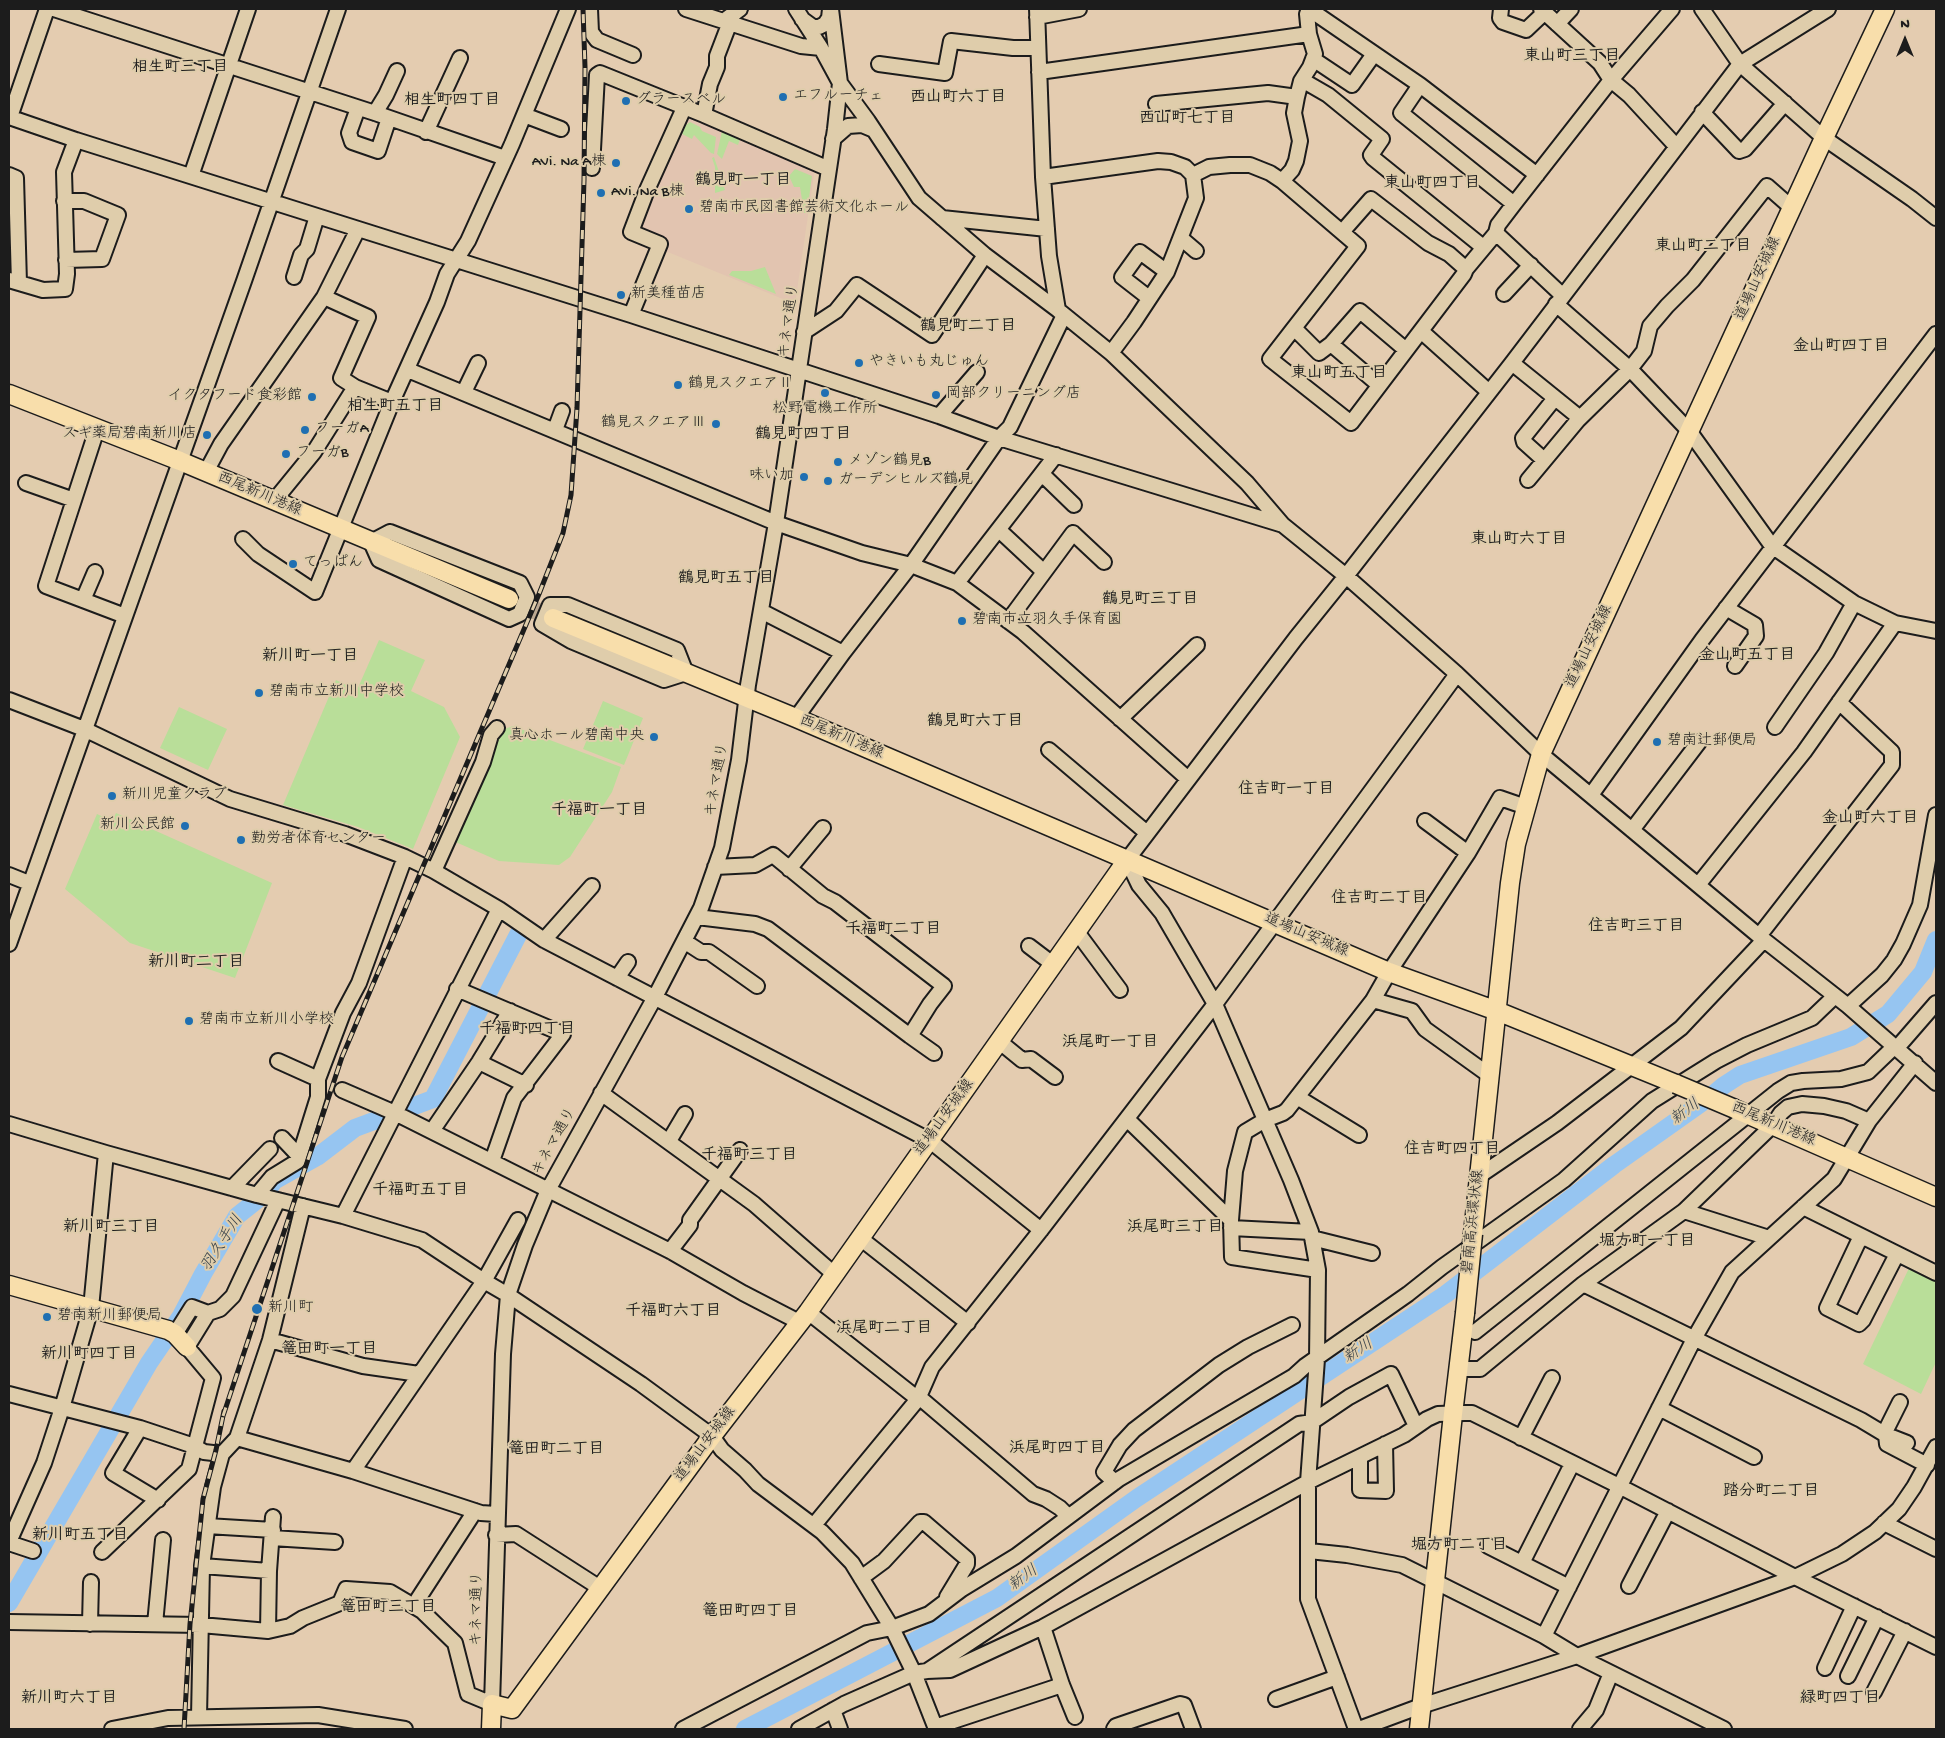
<!DOCTYPE html>
<meta charset="utf-8">
<style>
body{margin:0}
#map{position:relative;width:1945px;height:1738px;overflow:hidden;background:#e4ccb0;font-family:"Gochi Hand",sans-serif}
canvas{display:block}
.frame{position:absolute;inset:0;border:10px solid #1c1c1c;pointer-events:none}
.north{position:absolute;left:1880px;top:15px;width:50px;height:50px;-webkit-text-stroke:4px #dfcdab;paint-order:stroke;rotate:0deg;font-size:14px;font-weight:700;line-height:20px;text-align:center;color:#1c1c1c}
.north::after{content:'';display:block;margin:auto;width:18px;height:22px;background:#1c1c1c;clip-path:polygon(50% 0,100% 100%,50% 72%,0 100%)}
</style>
<div id="map">
<canvas width="1945" height="1738"></canvas>
<div class="frame"></div>
<div class="north">N</div>
</div>
<script>
const ctx = document.querySelector('canvas').getContext('2d');
ctx.lineJoin = 'round';
function fill(path, color) { ctx.fillStyle = color; ctx.fill(path, 'evenodd'); }
const toPath = rows => new Path2D(rows.map(r => 'M' + r).join(''));
function trace(path, color, width, dash) { ctx.strokeStyle = color; ctx.lineWidth = width; ctx.lineCap = dash ? 'butt' : 'round'; ctx.setLineDash(dash || []); ctx.stroke(path); }
function drawText(font, color, halo, rows, align = 'center') {
  ctx.font = font + ' "Gochi Hand","Klee One",sans-serif'; ctx.lineWidth = 4; ctx.setLineDash([]); ctx.textBaseline = 'middle'; ctx.strokeStyle = halo; ctx.fillStyle = color; for (const [text, x, y, turn = 0] of rows) {
    ctx.save(); ctx.translate(x, y); ctx.rotate((+turn || 0) * Math.PI / 180); ctx.textAlign = isNaN(turn) ? turn : align; if (halo) ctx.strokeText(text, 0, 0); ctx.fillText(text, 0, 0); ctx.restore();
  }
}
const built = toPath([
 [686,112,815,168,795,304,663,250,638,231,637,226]
]);
const green = toPath([
 [690,122,700,127,702,131,716,137,714,154,711,153,694,135,692,139,682,134,686,125],
 [722,131,740,139,738,145,729,141,722,159,717,154],
 [714,157,725,190,715,193,715,167,712,158],
 [795,169,812,176,807,213,804,213,800,187,794,187,789,176],
 [765,267,776,294,729,275,732,271,751,271],
 [379,640,425,660,411,691,444,707,460,737,413,849,358,827,283,805,336,680,357,690],
 [603,701,643,718,624,765,583,749],
 [179,707,227,729,208,770,160,748],
 [513,726,621,767,612,792,570,857,559,865,499,861,451,840,499,731],
 [116,813,272,883,235,978,130,943,65,889,97,814,112,821],
 [1911,1264,1936,1275,1936,1362,1921,1394,1863,1364]
]);
const river = toPath([
 [9,1603,149,1363,181,1316,203,1274,237,1216,266,1193,274,1181,317,1157,355,1128,433,1099,519,933],
 [745,1729,997,1598,1137,1498,1446,1294,1614,1165,1710,1097,1723,1086,1740,1075,1851,1037,1888,1014,1923,972,1936,940]
]);
const majorTunnel = toPath([
 [509,599,553,618]
]);
const minor = toPath([
 [54,9,375,113,505,158],
 [590,9,591,32,597,40,633,55],
 [686,9,801,46,821,48],
 [796,9,821,48,840,83,868,121,919,198,985,255,1058,310,1111,353,1247,483,1283,525],
 [1037,9,1043,177,1049,256,1058,310],
 [1309,9,1420,85,1537,175],
 [1501,9,1500,18,1503,22,1526,30,1545,12],
 [1541,9,1600,63,1611,80,1629,95,1676,146],
 [1702,9,1740,64,1824,138,1912,199,1936,218],
 [1037,17,1079,9],
 [802,19,813,27,819,27,825,24,829,18,830,9],
 [725,20,740,9],
 [1557,24,1571,9],
 [1313,59,1352,85,1374,54],
 [879,64,945,73,951,41,1013,48,1038,48],
 [1039,72,1309,34],
 [1302,80,1328,95,1382,139,1371,155,1373,158,1483,247],
 [1420,85,1401,113,1514,204],
 [1156,104,1268,93,1297,97],
 [358,108,349,133,352,142,378,151,389,118],
 [1702,112,1739,151,1745,149,1785,103],
 [375,113,386,95,397,71],
 [524,115,561,129],
 [704,115,829,169],
 [9,117,76,140,631,315,939,416,999,438,1283,525,1346,576,1457,674,1541,754,1759,936,1848,1006,1936,1083],
 [10,117,47,9],
 [426,132,460,58],
 [833,139,848,126,862,125,874,130],
 [592,168,597,75,600,73,704,115,710,84,717,67,717,56,730,22],
 [9,175,16,178,19,283],
 [1193,175,1209,167,1230,165,1250,165,1270,173,1282,181,1292,170,1296,161,1300,141,1294,113,1297,97,1301,81,1310,67,1315,54,1309,34,1307,14,1309,9],
 [191,176,248,9],
 [1043,177,1158,161,1171,162,1185,167,1193,175,1196,198,1167,272,1134,322,1111,353],
 [1282,181,1358,246,1294,328,1319,353,1331,344,1360,311,1406,350],
 [64,201,84,201,118,215,102,259,66,260],
 [942,218,1047,229],
 [1342,232,1371,199,1428,243,1449,254,1466,269],
 [1496,233,1562,295],
 [1182,239,1196,251],
 [294,277,301,255,307,249,317,216],
 [9,280,43,290,65,289,67,274,64,172,76,140],
 [1504,294,1531,265],
 [324,297,358,229],
 [1149,298,1122,277,1140,252,1167,272],
 [1556,304,1630,369,1690,432,1772,546,1854,603,1895,623,1936,631],
 [631,315,660,244,631,232,647,190,684,108],
 [1294,328,1270,359,1351,423,1464,274,1466,269,1496,233,1498,225,1514,204,1611,80,1672,9],
 [1421,331,1489,392],
 [804,332,836,311,857,285,932,335,985,255],
 [1331,344,1379,385],
 [1512,363,1580,418],
 [408,370,776,523,862,553,911,565,957,583,1023,632,1188,779],
 [464,392,478,363],
 [939,416,977,372],
 [97,429,46,586,125,616],
 [555,430,562,411],
 [1544,460,1524,442,1523,438,1555,398],
 [206,472,221,444,324,297,368,317,341,378,355,387,392,402],
 [1042,474,1074,505],
 [1528,480,1578,420,1630,369,1644,351,1650,326,1667,306,1693,280,1767,186,1792,208],
 [26,483,74,500],
 [274,501,314,452,355,387],
 [999,530,1044,572],
 [390,532,520,583,527,597,520,614,509,619,379,560,371,542,390,532],
 [243,539,258,554,315,592,392,402,437,302,447,274,468,241,512,144,568,9],
 [957,583,1056,455],
 [83,600,95,572],
 [550,605,568,605,677,650,686,673,664,680,571,641,542,624,550,605],
 [1726,608,1755,625,1756,636,1735,666],
 [761,611,843,653],
 [1008,621,1073,533,1104,562],
 [9,700,84,729,230,799,345,834,405,857,434,871,499,909,544,940,929,1140,1041,1230],
 [796,718,843,653,911,565,999,438,1010,427,1064,315],
 [1120,719,1197,645],
 [1775,727,1826,653,1854,603],
 [1049,750,1147,833],
 [1591,795,1702,640,1936,334],
 [1425,821,1468,853],
 [1632,830,1699,742],
 [789,869,823,828],
 [434,871,483,762,491,735,497,728],
 [9,875,29,883],
 [1698,885,1804,752,1895,623],
 [697,917,755,924,768,929,910,1036,930,1004,944,986,835,902,823,896,773,855,755,865,715,867],
 [1077,932,1120,990],
 [1759,936,1892,765,1892,752,1839,702],
 [544,940,592,886],
 [684,941,701,952,709,952,757,986],
 [9,944,244,281,338,9],
 [1029,946,1054,965],
 [617,978,628,962],
 [457,989,563,1034,514,1098,492,1161],
 [1373,1000,1412,1011,1425,1029,1489,1075],
 [1848,1006,1882,975,1894,960,1903,944,1920,905,1936,815],
 [910,1036,934,1053],
 [1000,1042,1022,1060,1031,1059,1055,1077],
 [1896,1049,1936,1003],
 [278,1061,318,1079,343,1013,359,983,405,857],
 [479,1062,526,1085],
 [342,1090,395,1113,670,1251,743,1293,799,1322],
 [601,1093,754,1204,834,1274],
 [1299,1095,1302,1100,1359,1135],
 [1127,1119,1231,1220],
 [9,1124,106,1153,257,1195,343,1216,422,1240,484,1281,508,1295,641,1384,712,1436,722,1450,745,1470,758,1484,822,1532,852,1563,892,1628,914,1673,936,1729],
 [432,1131,479,1062,510,1011],
 [282,1138,299,1156],
 [669,1141,685,1114],
 [1479,1176,1557,1123,1681,1028,1764,940],
 [232,1188,270,1149],
 [257,1195,272,1177,298,1161,318,1097,318,1079],
 [1803,1207,1936,1273],
 [1684,1211,1769,1238],
 [343,1216,499,909],
 [1231,1228,1311,1232],
 [1861,1236,1827,1308,1859,1324,1863,1320,1897,1254],
 [860,1238,968,1323],
 [1312,1238,1372,1253],
 [670,1251,690,1225,690,1220,740,1150],
 [1318,1270,1232,1257,1231,1220,1235,1171,1245,1132,1265,1120,1283,1113,1287,1110,1373,1000,1389,972,1468,853,1500,798,1526,807],
 [1583,1284,1861,1420,1886,1435,1887,1444,1927,1465],
 [808,1312,918,1399],
 [1475,1332,1778,1091,1791,1083,1803,1081,1841,1079,1868,1072,1894,1047],
 [175,1334,192,1307,208,1313,220,1309,233,1296,278,1200],
 [270,1340,363,1366,419,1374],
 [1458,1369,1480,1369,1583,1284,1684,1211,1773,1125,1781,1113,1788,1107,1802,1104,1824,1106,1846,1111,1869,1121],
 [9,1394,140,1428,194,1446,204,1452,222,1454,237,1438,270,1340,303,1206],
 [919,1397,1033,1494,1046,1499,1060,1508,1068,1516],
 [1900,1402,1884,1434,1907,1443],
 [1659,1408,1754,1457],
 [140,1428,113,1473,158,1500],
 [237,1438,353,1471,481,1513,496,1514],
 [1521,1438,1552,1378],
 [1360,1457,1360,1490,1386,1491,1385,1444],
 [353,1471,484,1281,518,1220],
 [1115,1482,1104,1472,1120,1445,1134,1430,1219,1365,1248,1347,1292,1325],
 [1884,1523,1936,1549],
 [814,1525,918,1399,932,1367,1041,1230,1215,1004,1457,674],
 [207,1526,273,1530],
 [496,1535,516,1534,600,1588],
 [272,1538,335,1542],
 [9,1542,44,1463,62,1408,91,1308,106,1153],
 [9,1543,33,1551],
 [1488,1546,1569,1587],
 [1309,1551,1347,1555,1402,1565,1544,1636,1577,1656,1724,1729],
 [102,1552,189,1469,213,1378,187,1347,208,1313],
 [1522,1563,1572,1464],
 [202,1566,269,1571],
 [861,1578,884,1561,920,1522,924,1522,967,1559,967,1564,947,1597],
 [1629,1586,1668,1511],
 [417,1608,418,1599,475,1511],
 [9,1622,201,1625,268,1631,290,1626,303,1618,340,1603,346,1589,390,1592,422,1611,455,1643,468,1694,492,1704,503,1354,508,1295,525,1245,548,1190,655,997,701,908,722,848,739,760,748,685,776,523,835,129,840,83,831,9],
 [90,1624,91,1582],
 [155,1624,163,1540],
 [1043,1627,1062,1685,1075,1717],
 [268,1631,269,1571,273,1517],
 [1544,1636,1695,1337,1732,1272,1834,1179,1869,1121,1915,1063],
 [1825,1668,1854,1606],
 [927,1671,950,1670,1043,1627,1308,1482,1404,1435,1427,1419,1438,1414,1464,1413,1472,1413,1619,1486,1795,1577,1936,1647],
 [1848,1676,1877,1617],
 [1874,1692,1905,1631],
 [1276,1699,1337,1677],
 [833,1710,840,1729],
 [199,1717,202,1566,213,1487,222,1454],
 [935,1727,1062,1685],
 [112,1729,168,1718,318,1715,405,1729],
 [683,1729,867,1633,892,1628,929,1614,962,1589,1016,1556,1119,1479,1294,1376,1305,1366,1408,1294,1442,1267,1564,1180,1652,1101,1716,1061,1747,1045,1812,1018,1835,996],
 [799,1729,844,1704,914,1673,927,1671,1299,1424,1312,1422,1349,1397,1391,1374,1416,1426],
 [1114,1729,1116,1726,1180,1704,1184,1705,1193,1729],
 [1356,1729,1308,1599,1308,1482,1317,1359,1318,1270,1311,1232,1291,1180,1215,1004,1162,913,1139,885,1127,860,1296,638,1346,576,1512,363,1740,64,1828,9],
 [1359,1729,1421,1706,1577,1656,1795,1577,1842,1554,1875,1532,1899,1509,1914,1487,1936,1447],
 [1580,1729,1596,1710,1611,1673]
]);
const major = toPath([
 [9,394,180,461,509,599],
 [553,618,796,718,1389,972,1497,1011,1676,1084],
 [1735,1109,1936,1197],
 [1473,1234,1510,883,1516,844,1541,754,1824,138,1885,9],
 [9,1285,168,1330,175,1334,187,1347],
 [491,1729,492,1704,512,1709,712,1436,808,1312,1127,860],
 [1419,1729,1453,1414,1465,1313]
]);
const rail = toPath([
 [223,1416,342,1057,539,594,563,533,571,495,577,408,584,180,585,67,583,9],
 [184,1729,190,1624,203,1499,216,1450,224,1411]
]);
const majorBridge = toPath([
 [1676,1084,1735,1109],
 [1465,1313,1473,1234]
]);
const markers = [
 [783,97,5,"#1f6fb2"],
 [626,101,5,"#1f6fb2"],
 [616,163,5,"#1f6fb2"],
 [601,193,5,"#1f6fb2"],
 [689,209,5,"#1f6fb2"],
 [621,295,5,"#1f6fb2"],
 [859,363,5,"#1f6fb2"],
 [678,385,5,"#1f6fb2"],
 [825,393,5,"#1f6fb2"],
 [936,395,5,"#1f6fb2"],
 [312,397,5,"#1f6fb2"],
 [716,424,5,"#1f6fb2"],
 [305,430,5,"#1f6fb2"],
 [207,435,5,"#1f6fb2"],
 [286,454,5,"#1f6fb2"],
 [838,462,5,"#1f6fb2"],
 [804,477,5,"#1f6fb2"],
 [828,481,5,"#1f6fb2"],
 [293,564,5,"#1f6fb2"],
 [962,621,5,"#1f6fb2"],
 [259,693,5,"#1f6fb2"],
 [654,737,5,"#1f6fb2"],
 [1657,742,5,"#1f6fb2"],
 [112,796,5,"#1f6fb2"],
 [185,826,5,"#1f6fb2"],
 [241,840,5,"#1f6fb2"],
 [189,1021,5,"#1f6fb2"],
 [257,1309,6,"#1f6fb2"],
 [47,1317,5,"#1f6fb2"]
];
const poiNames = [
 ["エフルーチェ",793,97],
 ["グラースベル",636,101],
 ["AVi. Na A棟",606,163,"right"],
 ["AVi. Na B棟",611,193],
 ["碧南市民図書館芸術文化ホール",699,209],
 ["新美種苗店",631,295],
 ["やきいも丸じゅん",869,363],
 ["鶴見スクエアⅡ",688,385],
 ["岡部クリーニング店",946,395],
 ["イクタフード食彩館",302,397,"right"],
 ["松野電機工作所",825,410,"center"],
 ["鶴見スクエアⅢ",706,424,"right"],
 ["フーガA",315,430],
 ["スギ薬局碧南新川店",197,435,"right"],
 ["フーガB",296,454],
 ["メゾン鶴見B",848,462],
 ["味い加",794,477,"right"],
 ["ガーデンヒルズ鶴見",838,481],
 ["てっぱん",303,564],
 ["碧南市立羽久手保育園",972,621],
 ["碧南市立新川中学校",269,693],
 ["真心ホール碧南中央",644,737,"right"],
 ["碧南辻郵便局",1667,742],
 ["新川児童クラブ",122,796],
 ["新川公民館",175,826,"right"],
 ["勤労者体育センター",251,840],
 ["碧南市立新川小学校",199,1021],
 ["新川町",268,1309],
 ["碧南新川郵便局",57,1317]
];
const streetNames = [
 ["道場山安城線",1759,279,-66],
 ["キネマ通り",790,321,-82],
 ["西尾新川港線",259,495,23],
 ["道場山安城線",1590,647,-65],
 ["西尾新川港線",841,738,23],
 ["キネマ通り",718,780,-80],
 ["道場山安城線",1306,936,23],
 ["道場山安城線",945,1118,-54],
 ["西尾新川港線",1773,1125,23],
 ["キネマ通り",555,1142,-61],
 ["碧南高浜環状線",1474,1222,-84],
 ["道場山安城線",706,1445,-53],
 ["キネマ通り",478,1609,-89]
];
const neighbourhoodNames = [
 ["東山町三丁目",1572,58],
 ["相生町三丁目",180,69],
 ["西山町六丁目",958,99],
 ["相生町四丁目",452,102],
 ["西山町七丁目",1187,120],
 ["鶴見町一丁目",743,182],
 ["東山町四丁目",1432,185],
 ["東山町二丁目",1703,248],
 ["鶴見町二丁目",968,328],
 ["金山町四丁目",1841,348],
 ["東山町五丁目",1339,375],
 ["相生町五丁目",395,408],
 ["鶴見町四丁目",803,436],
 ["東山町六丁目",1519,541],
 ["鶴見町五丁目",726,580],
 ["鶴見町三丁目",1150,601],
 ["金山町五丁目",1747,657],
 ["新川町一丁目",310,658],
 ["鶴見町六丁目",975,723],
 ["住吉町一丁目",1286,791],
 ["千福町一丁目",599,812],
 ["金山町六丁目",1870,820],
 ["住吉町二丁目",1379,900],
 ["住吉町三丁目",1636,928],
 ["千福町二丁目",893,931],
 ["新川町二丁目",196,964],
 ["千福町四丁目",527,1031],
 ["浜尾町一丁目",1110,1044],
 ["住吉町四丁目",1452,1151],
 ["千福町三丁目",749,1157],
 ["千福町五丁目",420,1192],
 ["新川町三丁目",111,1229],
 ["浜尾町三丁目",1175,1229],
 ["堀方町一丁目",1647,1243],
 ["千福町六丁目",673,1313],
 ["浜尾町二丁目",884,1330],
 ["篭田町一丁目",329,1351],
 ["新川町四丁目",89,1356],
 ["浜尾町四丁目",1057,1450],
 ["篭田町二丁目",556,1451],
 ["踏分町二丁目",1771,1493],
 ["新川町五丁目",80,1537],
 ["堀方町二丁目",1459,1547],
 ["篭田町三丁目",388,1609],
 ["篭田町四丁目",750,1613],
 ["新川町六丁目",69,1700],
 ["緑町四丁目",1840,1700]
];
const waterNames = [
 ["新川",1686,1113,-37],
 ["羽久手川",223,1244,-57],
 ["新川",1359,1352,-33],
 ["新川",1024,1579,-36]
];
fill(built, '#e2c4b0');
fill(green, '#b9de99');
trace(river, '#96c5f1', 18);
trace(majorTunnel, '#bca992', 18, [18, 9]);
trace(minor, '#1c1c1c', 18);
trace(major, '#1c1c1c', 21);
trace(minor, '#dfcdab', 14);
trace(major, '#f8deab', 18);
trace(rail, '#1c1c1c', 5);
trace(rail, '#dfcdab', 3, [9]);
trace(majorBridge, '#1c1c1c', 21, []);
trace(majorBridge, '#f8deab', 18);
for (const [x, y, r, color] of markers) { const dot = new Path2D(); dot.arc(x, y, r, 0, 2 * Math.PI); ctx.fillStyle = color; ctx.fill(dot); trace(dot, '#dfcdab', 2); }
drawText('15px', '#1c1c1c', '#dfcdab', poiNames, 'left');
drawText('15px', '#1c1c1c', '#dfcdab', streetNames);
drawText('bold 16px', '#1c1c1c', '#dfcdab', neighbourhoodNames);
drawText('italic 16px', '#343e47', '#dfcdab', waterNames);
</script>
